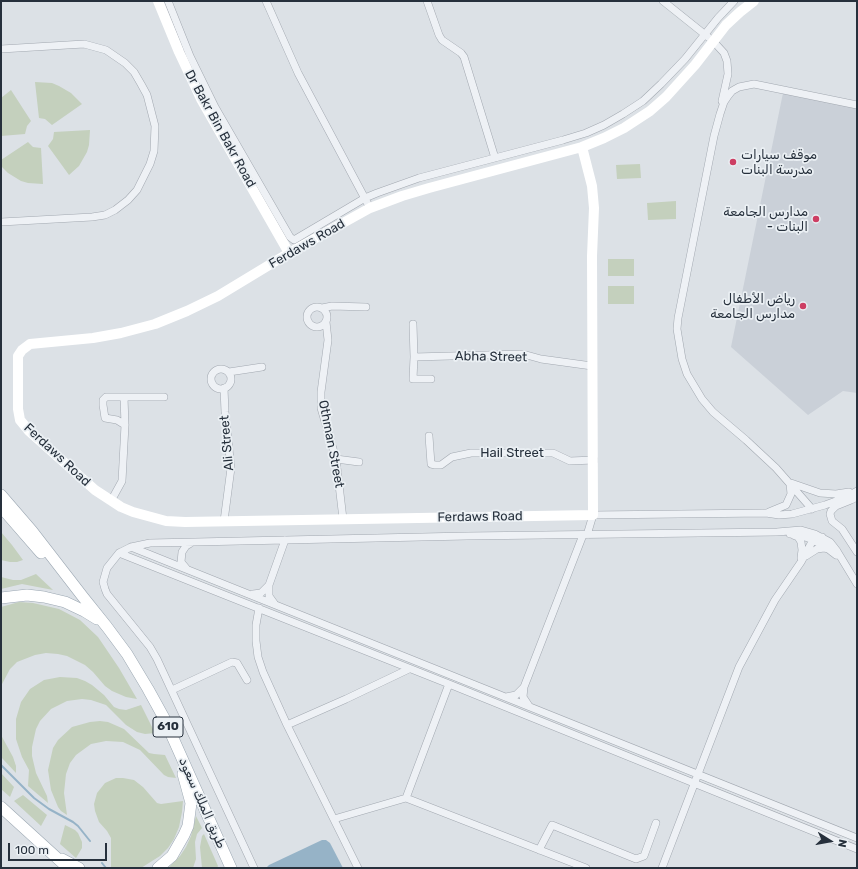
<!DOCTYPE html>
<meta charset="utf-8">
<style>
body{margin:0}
#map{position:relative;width:858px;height:869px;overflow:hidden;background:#dce1e6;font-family:Rubik,sans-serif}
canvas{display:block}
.frame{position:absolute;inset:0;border:2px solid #26303c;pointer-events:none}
.north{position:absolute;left:810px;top:821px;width:40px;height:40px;-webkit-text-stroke:3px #ebf0f4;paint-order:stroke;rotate:101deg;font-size:11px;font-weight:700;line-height:16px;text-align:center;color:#26303c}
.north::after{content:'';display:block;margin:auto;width:14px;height:18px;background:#26303c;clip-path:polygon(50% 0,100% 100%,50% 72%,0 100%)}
.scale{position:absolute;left:8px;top:843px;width:99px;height:18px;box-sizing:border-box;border:2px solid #26303c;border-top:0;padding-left:5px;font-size:12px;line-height:14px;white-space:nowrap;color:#26303c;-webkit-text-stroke:3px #ebf0f4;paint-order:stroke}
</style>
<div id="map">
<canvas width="858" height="869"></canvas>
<div class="frame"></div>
<div class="north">N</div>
<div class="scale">100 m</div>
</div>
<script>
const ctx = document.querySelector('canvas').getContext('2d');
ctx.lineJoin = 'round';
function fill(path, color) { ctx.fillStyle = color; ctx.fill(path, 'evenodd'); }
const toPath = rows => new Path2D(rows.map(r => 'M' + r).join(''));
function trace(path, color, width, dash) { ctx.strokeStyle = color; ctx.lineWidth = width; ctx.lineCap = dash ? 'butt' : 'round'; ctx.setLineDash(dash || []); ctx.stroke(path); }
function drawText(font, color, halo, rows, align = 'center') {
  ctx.font = font + ' Rubik,Vazirmatn,sans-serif'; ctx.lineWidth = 3.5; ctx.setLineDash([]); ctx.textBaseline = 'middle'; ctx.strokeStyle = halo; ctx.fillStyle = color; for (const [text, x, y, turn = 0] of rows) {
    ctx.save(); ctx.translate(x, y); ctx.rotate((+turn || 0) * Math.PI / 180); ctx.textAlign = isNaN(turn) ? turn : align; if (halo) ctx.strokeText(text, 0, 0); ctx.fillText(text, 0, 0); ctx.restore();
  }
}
const built = toPath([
 [783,93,857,108,857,393,843,391,808,415,731,347]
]);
const green = toPath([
 [35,82,52,83,59,86,71,93,82,104,52,125,45,119,39,118],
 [11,90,31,121,27,126,25,134,1,136,1,98],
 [90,130,89,145,87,152,79,166,69,175,48,146,53,139,54,132],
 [28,142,33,147,41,148,43,184,28,183,21,181,8,173,1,166,1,160],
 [640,164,641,178,617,179,616,165],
 [676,201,676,219,648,220,647,203],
 [608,259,634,259,634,276,608,276],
 [608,286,634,286,634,304,608,304],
 [1,532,12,545,23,560,17,562,10,562,1,560],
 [36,574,53,590,22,584,1,589,1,577,13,580,21,580],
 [19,602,33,603,59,609,80,620,98,637,119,668,137,699,126,697,112,691,105,686,93,672,85,665,67,656,58,654,46,653,35,655,17,662,10,669,1,686,1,607],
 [60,677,77,678,85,681,92,685,104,695,114,707,119,709,126,710,141,705,155,733,145,734,137,732,126,725,106,705,91,700,82,699,67,701,51,709,40,721,36,729,32,747,32,756,36,773,47,796,48,803,28,786,29,770,22,757,16,739,16,719,21,702,30,689,44,680],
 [100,721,108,722,124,729,149,753,154,754,165,755,176,778,168,777,164,775,140,750,123,742,106,741,91,744,76,755,70,763,66,774,64,793,67,815,61,811,58,807,51,790,48,770,53,748,58,740,72,727,90,722],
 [1,735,13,757,16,766,16,773,1,757],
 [1,773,14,787,10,797,1,789],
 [116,778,123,778,134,780,143,787,157,803,161,804,183,801,182,812,179,827,174,839,168,848,160,856,141,868,111,868,111,838,107,831,99,822,95,811,94,804,97,793,105,783],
 [23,795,47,815,41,826,14,801],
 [196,816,202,828,197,834,195,842,196,859,193,868,168,868,180,856,186,847,191,836],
 [65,825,75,830,78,833,82,842,82,848,76,858,60,844],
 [204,834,218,866,217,868,202,868,200,847,202,836]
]);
const water = toPath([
 [322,840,326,840,330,843,343,868,266,868,269,865]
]);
const stream = toPath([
 [1,765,34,798,49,809,73,822,78,826,90,841],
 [102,863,106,868]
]);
const street = toPath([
 [168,1,190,56,215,107,290,237,294,240,365,198,377,193,419,178,563,140,586,133,604,125,623,114,643,101,661,84,685,59,718,18,734,1],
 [266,1,298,73,370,208],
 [427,1,439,35,442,40,461,53,464,57,495,158],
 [663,1,713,41,724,53,727,61,728,74,722,101],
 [1,49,84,44,106,50,125,63,134,72,141,84,147,95,155,126,154,151,150,164,137,190,128,200,115,210,105,215,92,217,1,222],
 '307 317a10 10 0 1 1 20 0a10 10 0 1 1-20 0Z',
 [322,308,332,306,366,307],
 [326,322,328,340,321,392,321,408,336,459,343,519],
 [413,324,414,357,413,379,431,379],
 [414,357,523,354,541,359,592,366],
 '211 379a10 10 0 1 1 20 0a10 10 0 1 1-20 0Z',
 [229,372,262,367],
 [125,425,117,420,105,418,103,405,103,400,106,397,164,397],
 [429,436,431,464,435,465,441,465,452,457,471,453,553,453,570,461,594,460],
 [336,459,359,462],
 [791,483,820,493,836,494,849,492],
 [857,497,851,500,836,506,831,511,830,514,832,521,842,529,857,552],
 [111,501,122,481,125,425,124,397],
 [812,509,776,468,746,440,713,412,702,399,687,374,682,359,677,329,678,318,714,136,720,114,724,102,728,96,732,91,739,87,754,84,857,105],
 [769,512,786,505,791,494,790,484],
 [224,521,231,468,225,412,224,388],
 [790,534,800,535,813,540,823,545,836,555],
 [587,535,593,515,766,513,779,515,792,514,825,505,844,498,857,491],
 [793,535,798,537,801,542,802,550,801,558],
 [131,547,857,838],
 [119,553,449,684,857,849],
 [806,556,817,549,824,548,829,549],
 [186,568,181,562,182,552,186,546,191,543],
 [269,585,285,540],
 [253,594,261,593,269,585,269,596,274,603],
 [259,608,256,625,256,641,258,657,263,672,287,725,358,868],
 [524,687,583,535],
 [172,690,232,662,237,663,247,680],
 [506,697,516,695,524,687,523,697,529,706],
 [287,725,346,699,409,669],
 [406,798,449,684],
 [334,819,406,798,586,868],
 [539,850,552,825,636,859,644,856,656,823],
 [254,868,157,659,150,647,107,594,105,589,103,582,107,568,119,553,131,547,150,543,467,536,777,532,801,530,815,534,830,542,837,551,857,584],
 [662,868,739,667,775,600,801,562,813,540,816,537,822,537]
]);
const secondary = toPath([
 [158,1,179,52,201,99,289,253],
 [582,147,429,188,402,196,370,208,289,253,218,296,187,311,155,324,121,333,93,338,30,344,22,350,18,356,18,409,20,420,29,431,95,490,121,507,133,512,166,521,185,522,593,515,592,256,594,208,592,186,582,147,604,138,624,128,650,111,666,97,695,65,726,25,740,12,754,1]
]);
const primary = toPath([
 [1,495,32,531,83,597,107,627,127,654,148,689,164,718,231,868],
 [1,507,41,553],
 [1,598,27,595,44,597,65,602,84,611,97,619],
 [1,807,68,868],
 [62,859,79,868],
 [158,868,172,856,184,835,188,826,191,803,183,774]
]);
const markers = [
 [733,162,4,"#cd3e63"],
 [816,219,4,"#cd3e63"],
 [803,306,4,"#cd3e63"]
];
const shields = [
 [168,727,30]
];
const shieldNames = [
 ["610",168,727]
];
const streetNames = [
 ["Dr Bakr Bin Bakr Road",220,129,61],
 ["Ferdaws Road",307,244,-30],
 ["Abha Street",491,357,1],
 ["Ali Street",227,443,-95],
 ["Othman Street",331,444,79],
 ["Hail Street",512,453],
 ["Ferdaws Road",57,455,43],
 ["Ferdaws Road",480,517,-1],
 ["طريق الملك سعود",202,803,66]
];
const poiNames = [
 ["موقف سيارات",741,155,"left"],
 ["مدرسة البنات",741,170,"left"],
 ["مدارس الجامعة",808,212],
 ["- البنات",808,227],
 ["رياض الأطفال",795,299],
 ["مدارس الجامعة",795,314]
];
fill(built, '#cad0d8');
fill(green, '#c4d0bd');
fill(water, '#96b3c7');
trace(stream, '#96b3c7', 2);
trace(street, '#a2a8b0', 8);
trace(primary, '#9ba7b2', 12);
trace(street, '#eef1f5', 7);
trace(secondary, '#fff', 10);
trace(primary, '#fff', 11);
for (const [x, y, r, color] of markers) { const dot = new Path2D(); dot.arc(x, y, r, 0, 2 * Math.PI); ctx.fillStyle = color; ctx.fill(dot); trace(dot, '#ebf0f4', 1.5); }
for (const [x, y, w] of shields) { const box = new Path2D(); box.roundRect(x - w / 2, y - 10, w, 20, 3); ctx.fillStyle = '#ebf0f4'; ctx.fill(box); trace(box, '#26303c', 1); }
drawText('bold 12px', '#26303c', null, shieldNames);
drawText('13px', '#26303c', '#ebf0f4', streetNames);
drawText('13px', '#26303c', '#ebf0f4', poiNames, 'right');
</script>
